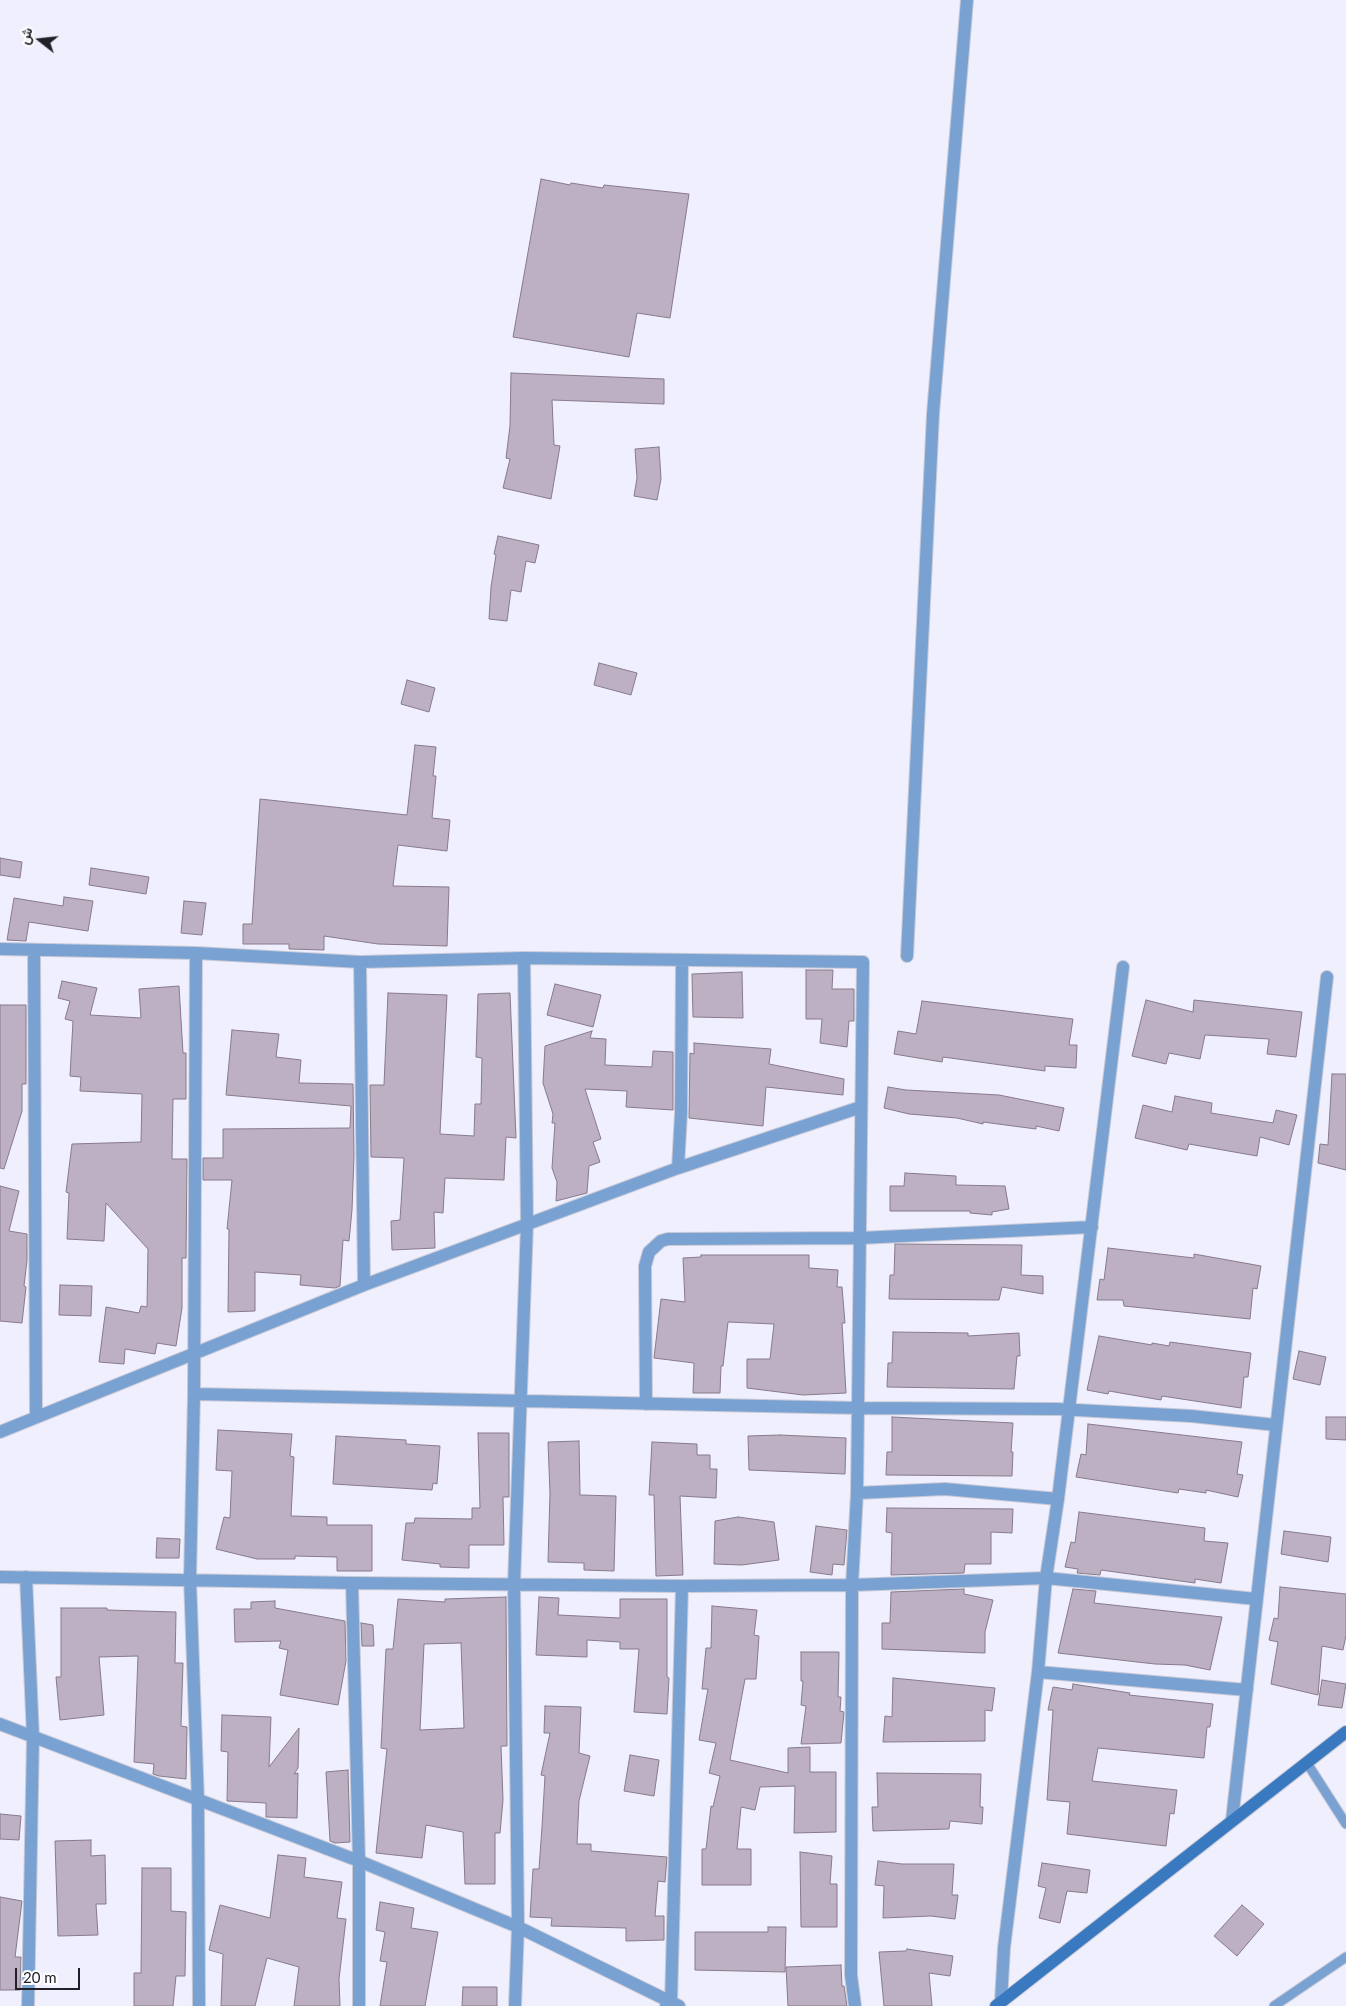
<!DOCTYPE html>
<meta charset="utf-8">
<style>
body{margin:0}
#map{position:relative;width:1346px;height:2006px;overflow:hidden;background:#efeffd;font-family:Lato,Vazirmatn,sans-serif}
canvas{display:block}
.north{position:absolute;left:15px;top:15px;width:50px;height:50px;-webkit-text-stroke:4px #fefefe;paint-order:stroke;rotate:286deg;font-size:14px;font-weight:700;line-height:20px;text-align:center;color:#212029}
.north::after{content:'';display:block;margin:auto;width:18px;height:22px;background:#212029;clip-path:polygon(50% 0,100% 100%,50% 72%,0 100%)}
.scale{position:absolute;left:15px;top:1968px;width:65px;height:22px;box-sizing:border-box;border:2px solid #212029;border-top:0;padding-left:6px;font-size:15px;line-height:18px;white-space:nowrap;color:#212029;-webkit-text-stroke:4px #fefefe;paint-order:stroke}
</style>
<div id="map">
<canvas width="1346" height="2006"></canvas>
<div class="north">ش</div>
<div class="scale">20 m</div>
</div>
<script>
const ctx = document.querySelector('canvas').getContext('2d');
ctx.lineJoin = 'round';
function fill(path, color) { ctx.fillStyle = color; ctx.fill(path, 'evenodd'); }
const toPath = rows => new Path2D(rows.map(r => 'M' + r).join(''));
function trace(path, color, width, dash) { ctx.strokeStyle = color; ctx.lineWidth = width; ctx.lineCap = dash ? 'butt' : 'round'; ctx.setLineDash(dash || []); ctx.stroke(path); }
const building = toPath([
 [541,179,570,185,571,183,603,188,604,185,689,194,670,318,637,313,629,357,513,337,541,179],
 [511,373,664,379,664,404,552,400,554,445,560,446,551,499,503,488,510,459,506,458,510,426,511,373],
 [659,447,661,479,657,500,634,496,637,478,635,449,659,447],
 [498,536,539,545,535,563,526,561,521,592,511,590,507,621,489,619,491,587,496,555,494,554,498,536],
 [599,663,637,673,631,695,594,685,599,663],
 [407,680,435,688,429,712,401,704,407,680],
 [415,745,436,747,433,776,436,776,432,818,450,820,447,851,398,845,393,886,449,887,447,946,378,944,324,936,324,950,289,949,289,944,243,944,243,924,252,924,260,799,407,815,415,745],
 [0,858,22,862,20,878,0,875,0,858],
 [91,868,149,877,146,894,89,885,91,868],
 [64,897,93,901,88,931,29,922,26,941,7,940,14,898,63,906,64,897],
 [184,901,206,903,202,935,181,933,184,901],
 [806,970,833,970,832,989,854,989,854,1021,849,1021,847,1047,820,1043,822,1019,806,1019,806,970],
 [742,972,743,1018,693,1017,692,974,742,972],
 [62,981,97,988,90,1015,141,1018,139,989,179,986,183,1053,186,1053,186,1099,173,1099,172,1159,187,1159,186,1258,182,1258,182,1308,176,1346,157,1343,155,1354,125,1349,124,1364,99,1362,106,1307,139,1313,141,1306,147,1307,148,1249,106,1203,104,1241,67,1239,69,1193,66,1192,72,1144,141,1142,142,1094,80,1091,81,1077,70,1076,73,1021,65,1019,70,1001,58,998,62,981],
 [555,984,601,995,593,1027,547,1015,555,984],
 [388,993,447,995,440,1134,474,1136,475,1104,481,1104,482,1058,476,1057,478,994,510,993,516,1138,506,1137,504,1180,445,1178,443,1213,434,1212,435,1248,392,1250,391,1221,400,1220,404,1158,371,1157,370,1085,384,1085,388,993],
 [1146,1000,1193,1012,1194,1000,1302,1012,1296,1057,1267,1054,1269,1039,1205,1035,1200,1059,1169,1053,1166,1064,1132,1056,1146,1000],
 [922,1001,1073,1019,1069,1045,1077,1045,1076,1068,1045,1066,1045,1071,943,1057,942,1062,894,1054,898,1031,916,1034,922,1001],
 [0,1005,26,1005,26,1084,22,1084,22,1111,4,1169,0,1168,0,1005],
 [232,1030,279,1034,276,1057,301,1060,299,1083,353,1084,354,1156,352,1210,349,1241,343,1240,340,1286,335,1288,300,1285,301,1275,255,1272,255,1311,228,1312,229,1229,227,1229,232,1180,203,1180,203,1158,223,1158,223,1129,350,1128,351,1106,226,1095,232,1030],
 [592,1031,590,1038,606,1039,605,1065,652,1067,653,1051,673,1052,673,1110,626,1107,627,1091,585,1089,601,1139,593,1142,600,1162,589,1166,587,1193,556,1201,557,1182,552,1168,555,1123,552,1123,553,1114,543,1083,545,1046,592,1031],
 [694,1043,771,1049,769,1064,844,1079,843,1095,766,1087,763,1126,689,1118,690,1053,694,1054,694,1043],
 [1332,1074,1346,1074,1346,1170,1318,1163,1320,1144,1328,1145,1332,1074],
 [888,1087,906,1090,999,1095,1064,1108,1059,1131,1036,1126,1036,1129,983,1122,983,1124,957,1118,909,1114,884,1108,888,1087],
 [1175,1096,1212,1103,1211,1113,1273,1123,1276,1110,1297,1115,1289,1145,1260,1137,1257,1156,1189,1144,1187,1150,1135,1138,1143,1105,1172,1112,1175,1096],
 [905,1173,956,1176,956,1185,1005,1186,1009,1209,992,1212,992,1215,970,1213,970,1211,890,1211,890,1186,904,1186,905,1173],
 [0,1186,19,1191,9,1231,27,1234,27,1260,24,1286,26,1287,22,1323,0,1321,0,1186],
 [895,1244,1022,1245,1021,1275,1043,1276,1043,1294,1002,1287,999,1300,889,1299,890,1275,894,1275,895,1244],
 [1108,1248,1194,1258,1194,1254,1261,1266,1257,1289,1253,1288,1250,1319,1124,1306,1123,1300,1097,1300,1100,1279,1104,1280,1108,1248],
 [701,1255,809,1255,809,1268,838,1270,837,1287,842,1287,845,1323,842,1323,846,1393,803,1395,747,1388,747,1359,770,1359,774,1324,728,1322,723,1366,721,1366,720,1393,693,1393,694,1363,654,1358,661,1299,685,1302,683,1258,701,1257,701,1255],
 [60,1285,92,1286,91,1316,59,1315,60,1285],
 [893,1332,968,1333,968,1336,1019,1333,1020,1356,1017,1356,1014,1389,887,1387,888,1363,892,1363,893,1332],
 [1099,1336,1152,1345,1152,1343,1169,1346,1170,1342,1251,1353,1248,1377,1244,1377,1241,1408,1162,1396,1161,1400,1109,1391,1108,1394,1087,1390,1099,1336],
 [1299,1351,1326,1357,1320,1385,1293,1379,1299,1351],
 [892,1417,1013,1423,1011,1452,1013,1452,1012,1476,886,1475,887,1452,892,1452,892,1417],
 [1326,1417,1346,1417,1346,1440,1326,1439,1326,1417],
 [1088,1424,1242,1442,1237,1474,1243,1475,1238,1497,1206,1490,1206,1493,1179,1489,1178,1493,1076,1477,1081,1454,1086,1455,1088,1424],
 [218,1430,292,1434,290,1456,294,1457,291,1516,327,1517,327,1525,372,1525,372,1571,337,1571,337,1557,295,1556,295,1559,257,1559,216,1549,224,1517,230,1518,232,1471,216,1470,218,1430],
 [478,1433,509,1433,509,1497,503,1497,504,1545,469,1545,469,1568,440,1567,440,1564,402,1560,406,1523,414,1523,415,1518,472,1519,472,1508,480,1508,478,1433],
 [780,1435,846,1438,845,1474,749,1470,748,1436,780,1435],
 [336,1436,406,1440,406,1444,440,1446,437,1484,433,1483,432,1490,333,1484,336,1436],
 [579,1441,580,1495,616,1496,614,1571,584,1570,584,1563,548,1562,550,1493,548,1442,579,1441],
 [652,1442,697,1444,697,1455,710,1455,710,1469,717,1469,716,1498,680,1496,683,1575,656,1576,654,1495,649,1495,652,1442],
 [887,1508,1013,1509,1012,1533,991,1532,991,1564,965,1564,964,1573,891,1575,892,1533,886,1532,887,1508],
 [1079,1512,1205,1528,1204,1541,1228,1543,1221,1583,1195,1579,1195,1583,1101,1570,1100,1575,1077,1573,1078,1569,1065,1567,1071,1542,1075,1543,1079,1512],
 [738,1517,774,1522,779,1560,742,1565,714,1564,715,1521,738,1517],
 [816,1526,847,1530,844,1565,833,1564,832,1575,810,1572,816,1526],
 [1284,1531,1331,1537,1328,1562,1281,1554,1284,1531],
 [157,1538,180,1539,179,1558,156,1558,157,1538],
 [1280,1587,1346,1594,1346,1635,1343,1650,1322,1646,1318,1695,1271,1684,1278,1642,1269,1640,1274,1618,1278,1619,1280,1587],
 [964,1589,964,1594,993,1600,985,1632,985,1653,882,1649,882,1623,890,1623,891,1592,964,1589],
 [1073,1589,1096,1591,1094,1603,1222,1617,1210,1670,1185,1665,1155,1664,1058,1653,1073,1589],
 [506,1597,507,1746,501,1746,503,1800,500,1833,495,1833,495,1884,465,1884,463,1832,426,1825,422,1858,376,1853,387,1749,381,1748,386,1649,393,1649,398,1599,445,1602,445,1599,506,1597],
 [461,1643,464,1728,420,1730,424,1644,461,1643],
 [539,1597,559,1598,558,1615,620,1618,620,1599,667,1599,667,1677,669,1678,667,1714,634,1712,639,1649,620,1649,620,1642,587,1640,587,1657,536,1655,539,1597],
 [275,1601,275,1608,345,1621,346,1661,338,1705,280,1695,288,1650,279,1648,281,1641,235,1642,234,1609,251,1609,251,1602,275,1601],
 [712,1606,757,1610,754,1635,759,1636,756,1679,745,1679,730,1760,788,1773,788,1748,810,1747,810,1772,836,1772,836,1832,794,1833,795,1786,760,1787,755,1810,741,1807,737,1849,751,1849,751,1885,702,1885,702,1849,706,1849,711,1806,713,1807,720,1776,709,1773,716,1743,699,1740,708,1689,702,1689,706,1648,711,1648,712,1606],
 [61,1608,107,1608,107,1610,176,1612,175,1663,183,1663,181,1726,187,1727,186,1779,159,1776,153,1774,154,1764,134,1762,138,1656,99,1657,104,1715,60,1720,56,1677,61,1677,61,1608],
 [361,1623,373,1625,374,1646,362,1646,361,1623],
 [801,1652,839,1652,838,1697,841,1697,840,1711,844,1712,841,1743,801,1744,806,1706,801,1705,803,1681,801,1681,801,1652],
 [893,1678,995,1688,992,1711,985,1710,985,1741,883,1742,885,1716,892,1717,893,1678],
 [1322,1680,1346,1684,1342,1708,1318,1705,1322,1680],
 [1073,1684,1130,1693,1129,1695,1213,1704,1210,1727,1207,1727,1204,1758,1098,1748,1092,1781,1177,1790,1174,1814,1170,1813,1166,1846,1067,1834,1070,1802,1047,1800,1053,1710,1048,1710,1053,1687,1072,1690,1073,1684],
 [545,1706,581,1707,579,1753,590,1756,579,1801,577,1844,591,1844,591,1851,667,1857,665,1882,658,1881,655,1916,664,1916,664,1940,626,1941,626,1928,551,1926,552,1918,530,1917,533,1869,539,1869,542,1827,545,1776,541,1775,550,1733,544,1733,545,1706],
 [222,1715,271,1717,269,1767,299,1728,298,1768,294,1774,298,1773,297,1818,266,1817,266,1803,227,1801,228,1752,221,1751,222,1715],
 [630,1755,659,1760,654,1796,624,1791,630,1755],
 [348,1770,350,1842,335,1843,330,1841,326,1772,348,1770],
 [877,1773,981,1774,980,1807,983,1807,982,1824,950,1821,949,1829,873,1831,872,1807,878,1807,877,1773],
 [0,1814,21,1816,19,1840,0,1839,0,1814],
 [91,1840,91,1856,105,1855,106,1904,96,1904,98,1935,58,1936,55,1841,91,1840],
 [800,1852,832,1856,830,1884,837,1884,837,1927,801,1927,800,1852],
 [278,1855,306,1858,304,1877,342,1882,337,1918,346,1919,339,1979,340,2006,294,2006,299,1967,267,1958,255,2006,221,2006,223,1954,209,1950,220,1905,270,1918,278,1855],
 [878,1861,902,1864,954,1864,952,1895,958,1895,955,1919,931,1916,883,1918,884,1886,875,1885,878,1861],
 [1042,1863,1090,1870,1087,1893,1067,1891,1060,1923,1039,1918,1046,1888,1038,1886,1042,1863],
 [142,1868,171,1868,171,1911,186,1912,185,1976,176,1976,173,2006,134,2006,134,1973,141,1973,142,1868],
 [0,1897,22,1901,15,1957,21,1957,20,1990,0,1990,0,1897],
 [380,1902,414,1908,411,1928,438,1932,425,2006,380,2006,387,1962,380,1961,385,1932,376,1930,380,1902],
 [1242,1905,1264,1924,1237,1956,1214,1936,1242,1905],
 [768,1927,786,1927,785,1972,695,1970,695,1932,768,1932,768,1927],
 [907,1949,953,1956,950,1976,929,1973,932,2006,884,2006,879,1952,906,1951,907,1949],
 [841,1965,842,1986,844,1986,847,2006,788,2006,786,1967,841,1965],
 [463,1987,497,1987,497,2006,462,2006,463,1987]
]);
const service = toPath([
 [1307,1763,1346,1824],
 [1274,2006,1346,1957]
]);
const minor = toPath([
 [0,949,196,953,360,962,524,958,863,962,857,1493,852,1585,851,1975,855,2006],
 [34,950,36,1416],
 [196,953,194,1394,190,1579,198,1801,199,2006],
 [907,956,933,414,967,0],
 [360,962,364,1285],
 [678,1168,681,1113,682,960],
 [194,1394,858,1408,1057,1409,1191,1416,1276,1425],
 [646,1404,645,1266,649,1252,661,1241,668,1239,860,1238,1092,1227],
 [0,1432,364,1285,678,1168,861,1107],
 [857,1493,945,1489,1058,1499],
 [0,1577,352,1583,682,1586,852,1585,1046,1578,1256,1599],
 [26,1577,33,1737,28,2006],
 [352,1583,359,1861,359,2006],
 [1038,1672,1247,1690],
 [0,1724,359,1861,518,1927,679,2006],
 [1232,1820,1327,977],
 [1001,2001,1004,1948,1038,1672,1046,1578,1058,1499,1123,967],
 [515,2006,518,1927,514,1584,527,1224,524,958],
 [666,2006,671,2003,682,1586]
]);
const secondary = toPath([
 [996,2006,1346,1732]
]);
fill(building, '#beb0c3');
trace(building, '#877a8b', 1);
trace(service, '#cacad7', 11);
trace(minor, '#cacad7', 14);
trace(secondary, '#cacad7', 14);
trace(service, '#79a2d3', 9);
trace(minor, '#79a2d3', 12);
trace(secondary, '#3979c0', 12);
</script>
